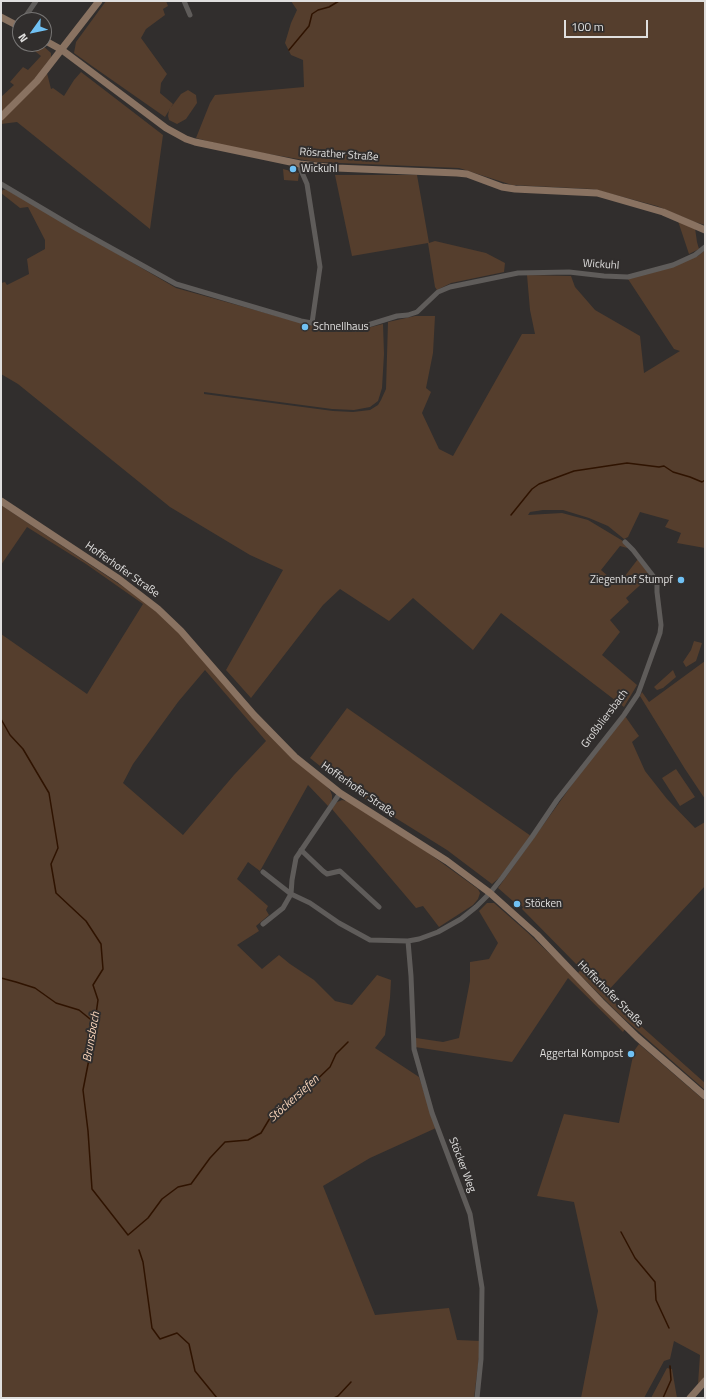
<!DOCTYPE html>
<meta charset="utf-8">
<style>
body{margin:0}
#map{position:relative;width:706px;height:1399px;overflow:hidden;background:#312e2d;font-family:"Titillium Web",sans-serif}
canvas{display:block}
.frame{position:absolute;inset:0;border:2px solid #e0dfde;pointer-events:none}
.north{position:absolute;left:12px;top:12px;width:40px;height:40px;box-sizing:border-box;background:#312e2d;border:1px solid #777574;border-radius:50%;rotate:237deg;font-size:11px;font-weight:700;line-height:16px;text-align:center;color:#e0dfde}
.north::after{content:'';display:block;margin:auto;width:14px;height:18px;background:#70c1f4;clip-path:polygon(50% 0,100% 100%,50% 72%,0 100%)}
.scale{position:absolute;left:564px;top:20px;width:84px;height:18px;box-sizing:border-box;border:2px solid #e0dfde;border-top:0;padding-left:5px;font-size:12px;line-height:14px;white-space:nowrap;color:#e0dfde;-webkit-text-stroke:3px #312e2d;paint-order:stroke}
</style>
<div id="map">
<canvas width="706" height="1399"></canvas>
<div class="frame"></div>
<div class="north">N</div>
<div class="scale">100 m</div>
</div>
<script>
const ctx = document.querySelector('canvas').getContext('2d');
ctx.lineJoin = 'round';
function fill(path, color) { ctx.fillStyle = color; ctx.fill(path, 'evenodd'); }
const toPath = rows => new Path2D(rows.map(r => 'M' + r).join(''));
function trace(path, color, width, dash) { ctx.strokeStyle = color; ctx.lineWidth = width; ctx.lineCap = dash ? 'butt' : 'round'; ctx.setLineDash(dash || []); ctx.stroke(path); }
function drawText(font, color, halo, rows, align = 'center') {
  ctx.font = font + ' "Titillium Web",sans-serif'; ctx.lineWidth = 4; ctx.setLineDash([]); ctx.textBaseline = 'middle'; ctx.strokeStyle = halo; ctx.fillStyle = color; for (const [text, x, y, turn = 0] of rows) {
    ctx.save(); ctx.translate(x, y); ctx.rotate((+turn || 0) * Math.PI / 180); ctx.textAlign = isNaN(turn) ? turn : align; if (halo) ctx.strokeText(text, 0, 0); ctx.fillText(text, 0, 0); ctx.restore();
  }
}
const green = toPath([
 [106,1,166,1,168,6,163,9,165,15,146,29,141,38,167,74,161,83,160,93,173,104,165,117,92,66,74,53,76,42],
 [291,1,705,1,705,225,695,222,657,206,593,189,512,185,459,168,316,162,233,148,196,138,210,103,215,95,304,87,303,60,291,55,285,43,291,23,297,10],
 [26,44,41,44,51,53,51,58,45,65,51,89,53,88,64,96,74,80,81,72,163,135,150,229,17,122,1,124,1,97,14,85,10,82,23,67,28,70,41,56],
 [188,90,196,95,197,103,186,119,177,124,169,120,168,116,169,110,181,94],
 [283,169,299,173,298,181,284,180],
 [335,175,417,175,429,243,435,241,486,253,505,263,504,272,451,283,437,290,435,287,428,243,352,256],
 [6,189,176,288,309,325,355,331,383,324,384,354,382,388,378,401,370,407,354,410,332,409,204,392,204,394,333,411,353,412,370,410,378,405,381,400,386,389,388,322,415,316,435,316,433,353,426,388,431,392,422,413,439,449,453,456,522,334,535,334,530,310,527,275,571,276,575,287,595,310,640,336,644,373,680,351,674,349,628,279,698,256,705,250,705,548,677,543,681,533,665,527,669,520,640,512,628,537,624,539,608,526,589,518,563,510,543,510,530,512,528,515,562,513,588,520,623,541,631,549,620,546,601,570,618,585,638,559,649,573,649,577,626,598,629,602,610,620,620,632,602,655,637,685,624,707,501,613,473,650,413,598,389,621,340,589,323,605,251,698,226,670,283,570,250,555,170,507,18,384,1,374,1,283,5,282,7,285,29,274,27,259,45,249,45,240,28,207,20,208,1,193,1,191],
 [678,221,695,228,697,242,699,249,689,254],
 [1,505,146,602,177,631,330,790,332,795,332,801,328,806,308,785,260,871,248,862,237,879,268,906,266,910,269,915,256,926,259,931,237,945,262,969,279,955,290,964,314,980,335,1001,352,1005,377,975,391,980,390,998,385,1035,375,1048,419,1077,436,1128,370,1158,323,1186,375,1315,449,1308,457,1340,481,1341,474,1398,1,1398,1,634,87,694,143,604,86,564,27,527,1,565],
 [205,670,266,741,234,775,183,835,123,783,133,764,178,702],
 [694,641,702,643,696,661,686,667,683,662,691,650],
 [705,661,705,799,685,769,640,696,642,692,649,702],
 [673,670,676,677,663,688,657,690,654,687],
 [347,708,531,836,499,878,492,884,447,850,349,789,310,758],
 [625,716,639,736,632,742,645,771,667,799,695,828,705,822,705,886,605,994,705,1083,705,1090,621,1016,578,973,581,969,522,909,523,907,517,902,514,902,498,888,594,754],
 [676,769,695,797,680,806,662,778],
 [342,800,347,801,420,847,478,889,480,893,478,899,473,905,439,927,423,906,416,908,332,809,335,803],
 [487,903,494,903,527,932,571,974,625,1029,623,1032,568,978,512,1062,415,1047,416,1038,443,1042,459,1038,470,981,470,962,489,959,498,943,479,911],
 [639,1044,705,1101,705,1377,698,1384,700,1355,674,1341,670,1359,664,1361,644,1398,581,1398,598,1311,574,1202,537,1196,564,1114,619,1123,634,1051],
 [667,1368,672,1369,677,1398,651,1398]
]);
const stream = toPath([
 [289,50,309,26,312,14,318,10,329,7,339,1],
 [511,515,532,489,539,484,574,471,627,463,659,467,664,466,673,472,690,477,702,482,705,480],
 [1,719,10,735,23,749,49,793,58,848,51,864,56,893,86,921,101,944,103,969,93,985,98,1000,91,1049,83,1090,88,1131,92,1189,128,1235,148,1218,162,1199,178,1187,191,1184,210,1158,225,1142,248,1140,261,1133,270,1118,280,1111,296,1093,305,1091,330,1067,336,1054,348,1042],
 [1,978,16,982,35,988,56,1003,79,1010,95,1023],
 [621,1232,635,1258,655,1282,656,1300,669,1328],
 [139,1250,143,1262,152,1328,160,1339,177,1333,189,1344,195,1371,217,1398],
 [334,1398,338,1396,351,1382],
 [663,1398,671,1380,670,1366]
]);
const street = toPath([
 [184,1,190,15],
 [23,20,36,1],
 [300,164,300,168,307,184,320,267,312,323],
 [1,184,77,229,176,284,301,321,344,329,355,329,397,316,408,315,417,312,438,292,450,287,518,273,569,272,604,276,628,277,673,265,695,255,705,247],
 [301,850,323,871,327,874,340,871,379,907],
 [263,872,291,894,310,903,339,923,370,940,408,941,419,939,438,932,461,919,476,907,490,893,502,878,532,837,557,800,624,715,638,694,660,633,661,625,657,592,657,581,633,550,625,542],
 [263,924,283,908,291,894,292,880,296,858,340,793],
 [408,941,411,976,414,1049,432,1113,470,1214,482,1288,481,1359,477,1398]
]);
const secondary = toPath([
 [1,17,20,27],
 [44,40,62,50,166,128,186,139,195,142,300,164,336,168,457,173,467,174,502,187,515,189,597,193,663,212,705,230],
 [1,117,37,81,99,1],
 [1,501,119,579,158,609,181,631,254,715,295,757,340,793,447,861,490,893,537,935,601,1002,637,1037,705,1096],
 [690,1398,705,1381]
]);
const markers = [
 [293,169,4,"#70c1f4"],
 [305,327,4,"#70c1f4"],
 [681,580,4,"#70c1f4"],
 [517,904,4,"#70c1f4"],
 [631,1054,4,"#70c1f4"]
];
const streetNames = [
 ["Rösrather Straße",339,155,4],
 ["Wickuhl",601,265,4],
 ["Hofferhofer Straße",122,570,35],
 ["Großbliersbach",605,719,-53],
 ["Hofferhofer Straße",358,790,35],
 ["Hofferhofer Straße",610,994,45],
 ["Stöcker Weg",462,1165,69]
];
const poiNames = [
 ["Wickuhl",301,169],
 ["Schnellhaus",313,327],
 ["Ziegenhof Stumpf",673,580,"right"],
 ["Stöcken",525,904],
 ["Aggertal Kompost",623,1054,"right"]
];
const waterNames = [
 ["Brunsbach",92,1037,-80],
 ["Stöckersiefen",294,1099,-42]
];
fill(green, '#553e2d');
trace(stream, '#2f1300', 1.5);
trace(street, '#5f5c5a', 5);
trace(secondary, '#897261', 7);
for (const [x, y, r, color] of markers) { const dot = new Path2D(); dot.arc(x, y, r, 0, 2 * Math.PI); ctx.fillStyle = color; ctx.fill(dot); trace(dot, '#312e2d', 1.5); }
drawText('11px', '#e0dfde', '#312e2d', streetNames);
drawText('11px', '#e0dfde', '#312e2d', poiNames, 'left');
drawText('italic 12px', '#f6d2b8', '#312e2d', waterNames);
</script>
